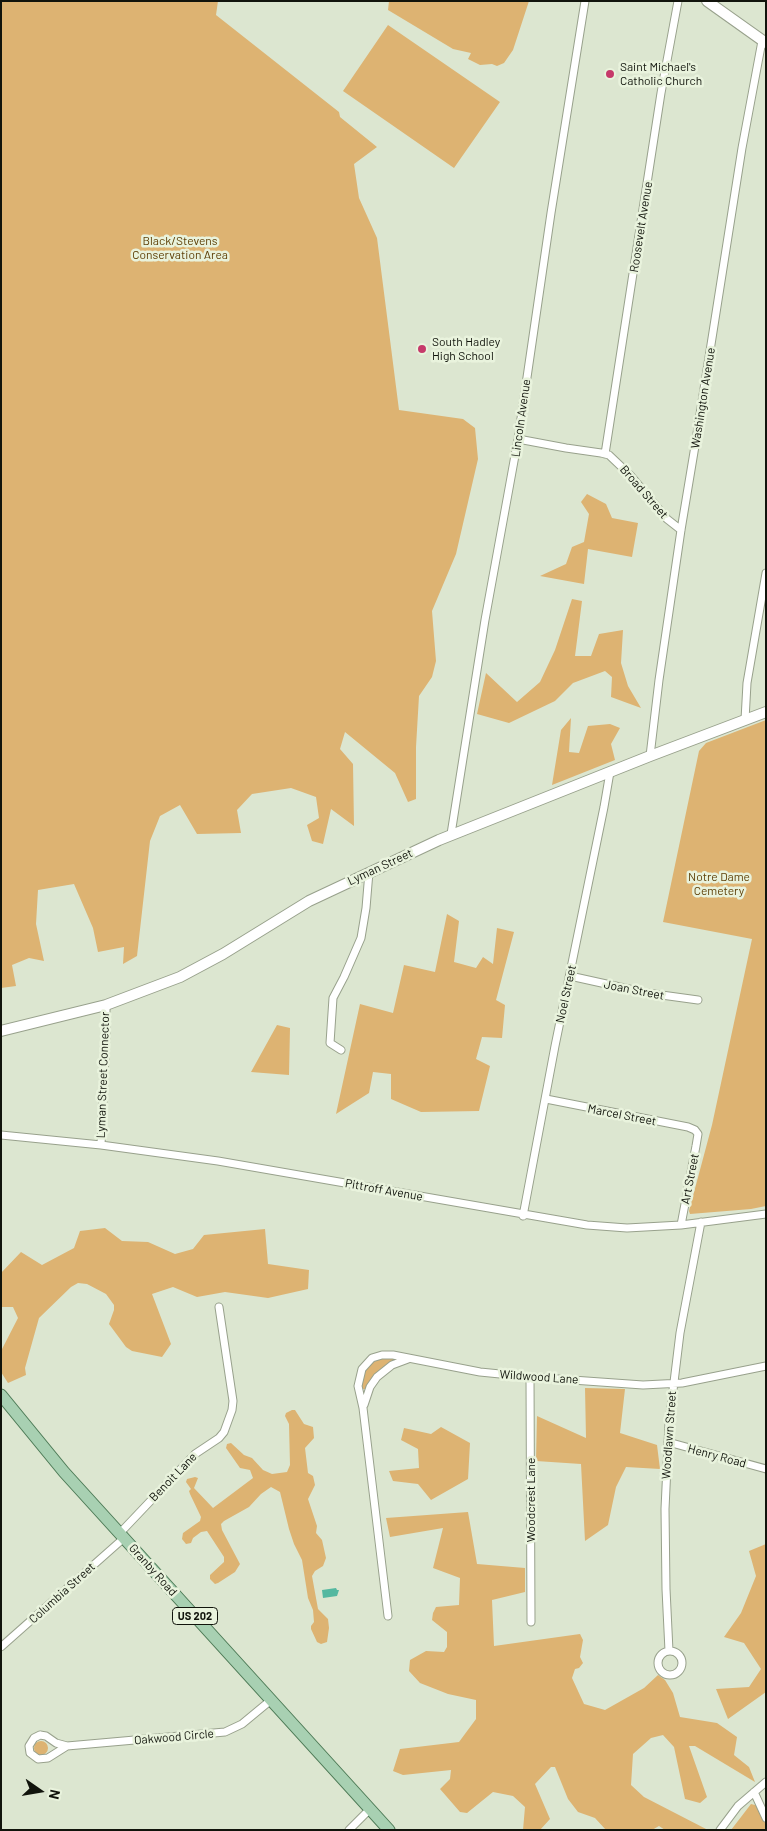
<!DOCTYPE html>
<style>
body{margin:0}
#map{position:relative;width:767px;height:1831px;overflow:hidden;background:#dce6d0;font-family:Barlow,sans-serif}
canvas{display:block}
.frame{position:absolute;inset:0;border:2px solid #11140c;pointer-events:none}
.north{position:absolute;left:15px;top:1766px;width:50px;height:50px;-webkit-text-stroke:4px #e9f3dd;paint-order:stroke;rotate:103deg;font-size:14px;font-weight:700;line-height:20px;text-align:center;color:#11140c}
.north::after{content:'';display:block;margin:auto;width:18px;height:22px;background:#11140c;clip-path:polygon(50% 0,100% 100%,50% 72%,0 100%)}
</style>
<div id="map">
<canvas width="767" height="1831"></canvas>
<div class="frame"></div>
<div class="north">N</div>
</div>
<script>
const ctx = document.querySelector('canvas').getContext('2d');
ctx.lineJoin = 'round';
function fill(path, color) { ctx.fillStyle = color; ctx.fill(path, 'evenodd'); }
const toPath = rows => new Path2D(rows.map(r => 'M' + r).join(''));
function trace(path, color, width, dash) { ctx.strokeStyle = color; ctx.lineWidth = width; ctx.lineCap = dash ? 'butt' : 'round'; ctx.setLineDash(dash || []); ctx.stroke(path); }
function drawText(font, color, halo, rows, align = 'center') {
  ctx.font = font + ' Barlow,sans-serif'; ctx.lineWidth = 5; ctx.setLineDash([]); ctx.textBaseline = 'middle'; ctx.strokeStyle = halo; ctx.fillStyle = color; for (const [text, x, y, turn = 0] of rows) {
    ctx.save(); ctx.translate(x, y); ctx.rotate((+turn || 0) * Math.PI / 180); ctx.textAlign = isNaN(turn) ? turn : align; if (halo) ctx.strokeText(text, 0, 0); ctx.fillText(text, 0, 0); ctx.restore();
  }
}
const green = toPath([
 [1,1,218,1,216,15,339,112,340,117,377,147,354,164,359,198,377,238,399,410,463,419,475,428,478,459,456,554,432,611,436,661,432,677,419,696,416,747,416,799,408,802,395,773,345,732,340,749,353,764,354,826,331,809,323,844,312,841,307,825,319,818,316,797,291,788,252,794,237,810,241,833,197,834,180,805,160,816,150,841,137,956,123,964,124,947,98,952,93,928,74,884,38,890,36,924,44,961,29,958,12,965,16,986,1,988],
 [389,1,529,1,513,50,504,63,497,66,492,64,480,65,468,59,471,53,453,49,388,10],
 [388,25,500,102,454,168,343,91],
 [587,494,606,504,612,518,638,523,632,557,588,549,584,584,540,576,566,564,572,547,584,542,589,514,581,502],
 [572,599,582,601,575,656,591,656,599,634,623,630,621,663,628,686,641,708,611,697,612,677,605,671,573,683,555,701,509,723,477,714,486,673,517,702,540,682,555,650],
 [571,718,569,752,579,753,588,726,610,724,620,728,611,744,615,760,552,785,561,730],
 [766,720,766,1206,751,1209,690,1214,689,1211,712,1125,752,939,663,922,699,751,706,743],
 [447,914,459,921,454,962,476,968,483,957,493,964,497,928,514,932,496,1000,505,1005,502,1038,482,1037,476,1059,490,1066,479,1111,421,1112,391,1099,391,1074,373,1072,369,1093,336,1114,360,1004,393,1013,404,965,435,972],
 [277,1025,290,1028,289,1075,251,1072],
 [105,1228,122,1241,148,1242,175,1254,193,1249,204,1235,265,1229,268,1264,309,1270,308,1289,268,1298,225,1292,197,1297,173,1287,152,1294,171,1344,162,1357,132,1351,126,1347,109,1324,114,1310,114,1305,106,1294,87,1284,78,1283,71,1287,39,1318,25,1368,26,1375,8,1383,1,1372,1,1351,18,1318,13,1307,1,1307,1,1273,21,1252,42,1265,74,1248,80,1231],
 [384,1358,393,1358,393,1361,378,1371,371,1379,365,1389,363,1389,361,1387,363,1373,373,1362],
 [585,1388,625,1389,620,1433,657,1445,660,1469,626,1467,616,1487,608,1525,585,1541,581,1464,536,1461,537,1416,586,1438],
 [292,1410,295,1410,304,1424,313,1427,314,1438,305,1448,308,1473,313,1476,315,1485,308,1499,317,1526,316,1533,322,1540,326,1558,323,1566,315,1571,312,1576,318,1609,328,1619,329,1628,327,1642,321,1644,317,1642,311,1629,311,1626,314,1622,313,1610,308,1598,302,1560,294,1544,289,1529,280,1492,271,1487,261,1494,249,1507,224,1521,221,1524,222,1530,240,1564,235,1572,218,1583,215,1584,210,1579,210,1575,224,1562,224,1557,207,1531,201,1532,193,1538,191,1543,186,1544,182,1539,183,1533,200,1521,201,1517,190,1494,189,1491,191,1489,186,1482,187,1479,195,1477,198,1478,194,1488,213,1508,253,1478,250,1470,240,1468,226,1448,227,1444,231,1443,244,1455,252,1458,263,1470,272,1474,287,1472,290,1465,289,1424,285,1416,286,1413],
 [441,1427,470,1443,468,1479,431,1500,418,1484,393,1481,389,1471,419,1468,418,1449,401,1440,404,1428,431,1434],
 [468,1512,477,1564,525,1568,525,1592,492,1600,494,1646,580,1634,583,1640,580,1657,583,1663,579,1668,575,1669,572,1678,584,1704,605,1710,644,1688,658,1675,665,1680,673,1693,680,1717,717,1723,737,1737,734,1755,749,1767,755,1782,695,1746,689,1746,707,1797,700,1803,685,1799,674,1747,663,1735,651,1738,633,1754,631,1785,644,1797,708,1830,665,1830,659,1826,652,1830,606,1830,595,1818,578,1812,568,1799,555,1767,551,1767,535,1784,550,1819,540,1830,523,1830,525,1807,513,1796,493,1792,467,1813,460,1812,440,1789,450,1779,451,1770,403,1775,393,1771,400,1749,459,1742,476,1719,476,1700,448,1694,420,1683,409,1671,410,1660,426,1651,444,1652,447,1647,447,1632,432,1620,433,1613,436,1607,459,1605,460,1578,433,1568,443,1528,390,1537,386,1518],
 [766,1544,766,1692,728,1719,716,1689,749,1687,761,1669,744,1643,724,1637,741,1613,756,1576,749,1551],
 '34 1748a7 7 0 1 1 14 0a7 7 0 1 1-14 0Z',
 [751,1804,766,1808,766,1830,731,1830]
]);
const water = toPath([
 [336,1588,337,1590,339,1590,337,1596,323,1598,322,1590]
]);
const street = toPath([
 [518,439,566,448,601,453,609,455,630,475,667,519,681,530],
 [605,454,661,93,678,1],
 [745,720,747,683,766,573],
 [650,756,659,680,681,530,695,446,742,148,762,41],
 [451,834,485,620,518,439,551,213,585,1],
 [570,976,647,993,698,1000],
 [341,1050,330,1043,333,998,344,977,361,938,366,908,369,872],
 [546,1099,688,1127,695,1130,698,1134,696,1146,681,1225],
 [1,1135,101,1145,218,1161,587,1225,627,1228,681,1225,766,1214],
 [101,1145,106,1033,106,1005],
 [523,1216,555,1046,604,807,610,772],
 [530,1377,531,1622],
 [364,1405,370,1387,377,1377,392,1365,408,1359],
 [668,1442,766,1469],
 [120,1533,195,1454,219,1438,224,1432,232,1410,233,1401,219,1307],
 [388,1616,363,1408,358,1386,362,1369,372,1358,382,1355,393,1355,480,1372,530,1377,643,1385,682,1383,766,1366],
 [1,1647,124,1538],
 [669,1651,666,1589,665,1509,669,1423,680,1333,701,1222],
 '658 1663a12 12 0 1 1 24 0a12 12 0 1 1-24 0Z',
 [40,1735,46,1736,56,1743,67,1746,48,1758,38,1759,30,1753,29,1746,34,1738,40,1735],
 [67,1746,225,1732,242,1724,271,1700],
 [754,1792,766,1818],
 [349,1830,370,1809],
 [720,1830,738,1806,766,1782]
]);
const secondary = toPath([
 [707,1,766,43],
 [1,1031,106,1005,180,977,223,954,309,901,439,840,650,756,766,712]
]);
const primary = toPath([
 [1,1395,64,1472,389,1830]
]);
const markers = [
 [610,74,5,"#c6396a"],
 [422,349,5,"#c6396a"]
];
const shields = [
 [195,1616,45]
];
const shieldNames = [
 ["US 202",195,1616]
];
const poiNames = [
 ["Saint Michael's",620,67],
 ["Catholic Church",620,81],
 ["South Hadley",432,342],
 ["High School",432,356]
];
const streetNames = [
 ["Roosevelt Avenue",641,227,-81],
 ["Washington Avenue",703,398,-81],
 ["Lincoln Avenue",521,418,-82],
 ["Broad Street",644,492,49],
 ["Lyman Street",380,867,-25],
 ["Joan Street",634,990,11],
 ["Noel Street",566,994,-78],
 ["Lyman Street Connector",103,1075,-88],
 ["Marcel Street",622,1115,11],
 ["Art Street",690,1179,-79],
 ["Pittroff Avenue",384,1190,10],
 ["Wildwood Lane",539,1377,4],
 ["Woodlawn Street",669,1435,-86],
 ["Henry Road",717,1456,15],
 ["Benoit Lane",173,1477,-46],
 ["Woodcrest Lane",531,1500,-90],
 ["Granby Road",153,1570,48],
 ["Columbia Street",62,1593,-42],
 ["Oakwood Circle",174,1737,-5]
];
const parkNames = [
 ["Black/Stevens",180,241],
 ["Conservation Area",180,255],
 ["Notre Dame",719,877],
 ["Cemetery",719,891]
];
fill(green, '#ddb372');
fill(water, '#54b8a0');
trace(street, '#98a18c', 9);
trace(secondary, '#98a18c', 12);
trace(primary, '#4d7a56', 13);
trace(street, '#fff', 7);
trace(secondary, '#fff', 10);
trace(primary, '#a8d0b2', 11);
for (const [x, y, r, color] of markers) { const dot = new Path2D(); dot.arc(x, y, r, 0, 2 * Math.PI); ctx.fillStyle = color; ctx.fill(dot); trace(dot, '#e9f3dd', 2); }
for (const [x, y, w] of shields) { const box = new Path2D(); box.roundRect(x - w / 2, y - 8.5, w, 17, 4); ctx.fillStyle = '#e9f3dd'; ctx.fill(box); trace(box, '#11140c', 1); }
drawText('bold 11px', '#11140c', null, shieldNames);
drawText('12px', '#11140c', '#e9f3dd', poiNames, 'left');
drawText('12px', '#11140c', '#e9f3dd', streetNames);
drawText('12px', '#5f4109', '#e9f3dd', parkNames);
</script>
